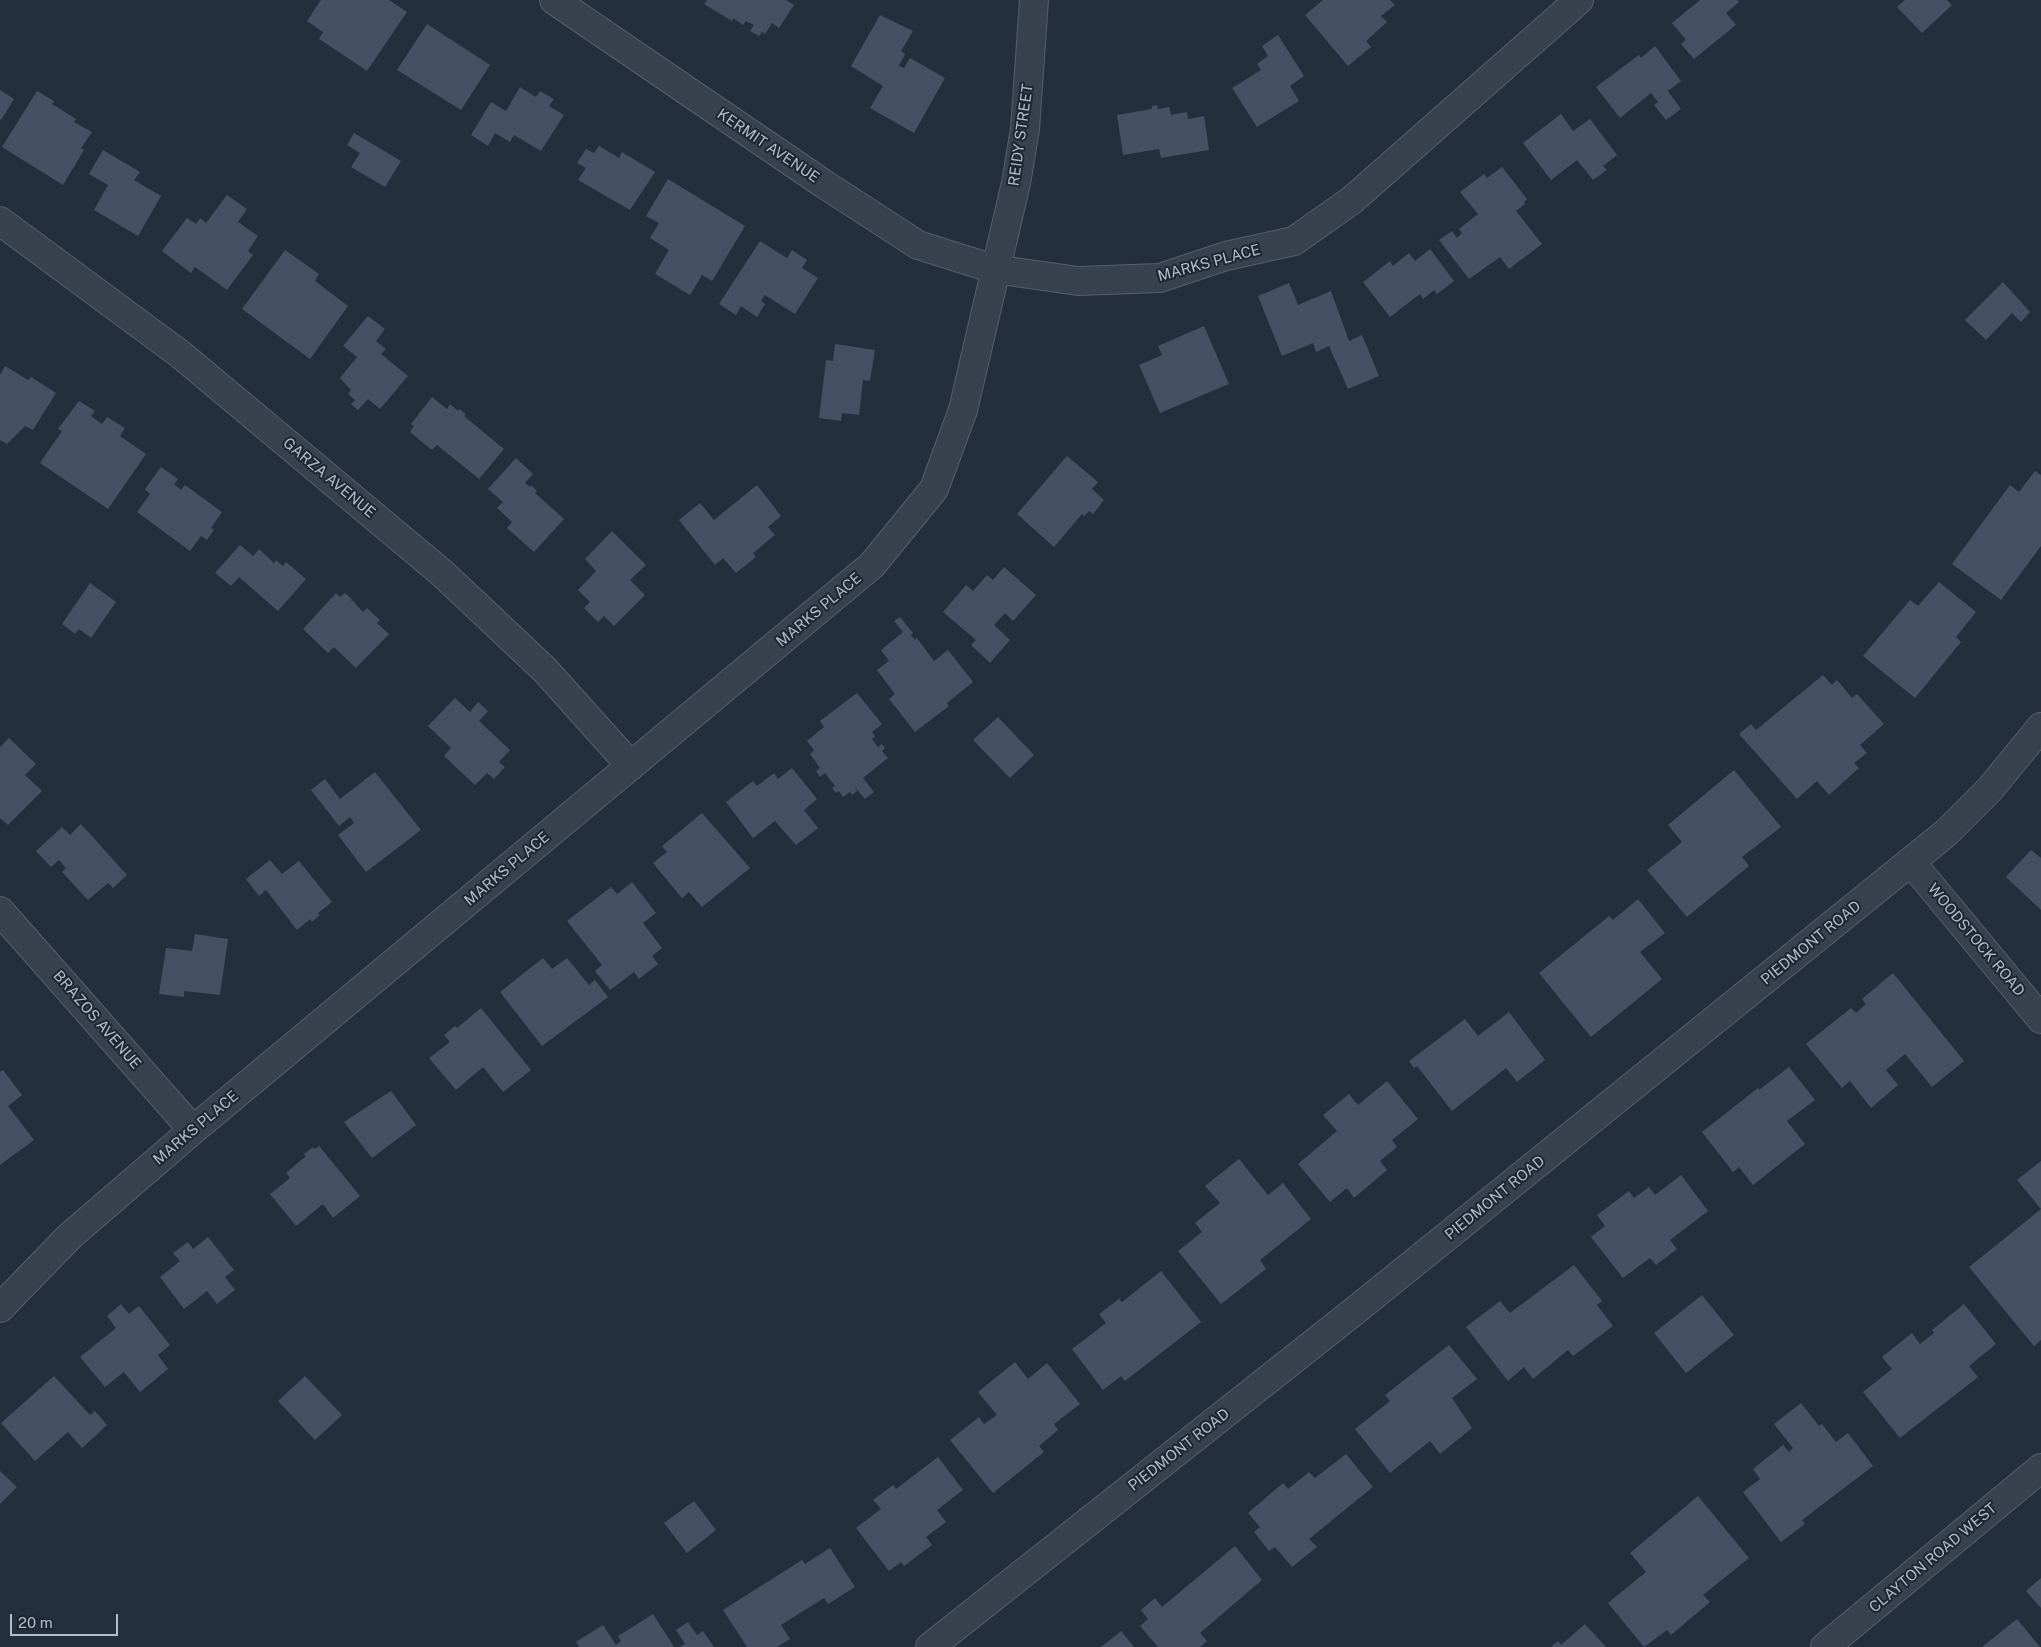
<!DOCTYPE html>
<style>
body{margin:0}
#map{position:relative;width:2041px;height:1647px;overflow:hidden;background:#242f3e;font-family:"Public Sans",sans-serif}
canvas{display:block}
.scale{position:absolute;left:10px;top:1614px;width:108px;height:22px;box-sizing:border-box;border:2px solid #b4bcc9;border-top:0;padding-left:6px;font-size:15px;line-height:18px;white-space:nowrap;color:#b4bcc9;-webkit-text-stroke:4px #1d2633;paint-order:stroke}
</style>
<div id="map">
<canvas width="2041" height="1647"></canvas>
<div class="scale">20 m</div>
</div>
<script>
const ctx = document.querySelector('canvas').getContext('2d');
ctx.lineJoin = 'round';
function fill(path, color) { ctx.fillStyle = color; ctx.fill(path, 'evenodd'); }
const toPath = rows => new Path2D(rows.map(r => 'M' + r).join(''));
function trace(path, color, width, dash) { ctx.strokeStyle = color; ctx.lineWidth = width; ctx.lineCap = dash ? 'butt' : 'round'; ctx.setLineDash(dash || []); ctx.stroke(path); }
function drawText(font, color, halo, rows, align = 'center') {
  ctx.font = font + ' "Public Sans",sans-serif'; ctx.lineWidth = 4; ctx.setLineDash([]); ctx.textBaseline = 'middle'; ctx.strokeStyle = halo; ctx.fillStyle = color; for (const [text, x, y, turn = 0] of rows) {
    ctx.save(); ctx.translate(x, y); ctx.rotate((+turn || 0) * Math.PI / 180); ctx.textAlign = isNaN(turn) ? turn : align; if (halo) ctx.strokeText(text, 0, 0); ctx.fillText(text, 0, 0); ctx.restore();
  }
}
const building = toPath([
 [321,0,389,0,407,12,367,71,319,39,323,32,307,21],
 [707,0,786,0,794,5,779,28,772,23,765,34,762,32,759,36,750,31,754,25,746,21,743,25,733,18,732,21,704,4],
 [1323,0,1390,0,1395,5,1381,16,1387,22,1366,41,1371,47,1348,66,1305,15],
 [1700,0,1737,0,1739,2,1726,13,1736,25,1694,59,1681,44,1686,40,1672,23],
 [1905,0,1947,0,1952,5,1922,33,1897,7],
 [880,15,913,31,901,51,905,54,899,66,904,68,910,58,945,78,914,133,870,108,883,86,851,66],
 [427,24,490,65,461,110,397,70],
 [1278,35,1304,76,1290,86,1299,101,1257,127,1232,88,1261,70,1257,64,1268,56,1262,46],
 [1655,46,1681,81,1668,91,1681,109,1666,120,1654,105,1658,102,1651,93,1620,118,1596,87,1639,55,1641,58],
 [520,87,536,97,540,91,554,99,549,106,564,115,541,151,514,135,510,142,495,133,488,146,471,135,491,102,506,111],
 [0,90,14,99,1,120,0,119],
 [37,91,54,101,52,104,76,119,74,122,92,132,81,148,84,150,63,185,2,147],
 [1157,105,1158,109,1169,107,1171,115,1187,112,1188,119,1204,116,1209,150,1161,158,1159,149,1123,155,1117,115,1152,109,1152,106],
 [1561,114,1573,131,1590,119,1617,155,1603,166,1607,170,1593,180,1577,160,1551,180,1523,143],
 [354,133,401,161,385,187,351,167,360,153,347,145],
 [599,146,619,158,622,152,655,172,630,210,578,180,586,168,577,163,586,149,594,153],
 [103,150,140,172,134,180,161,196,138,236,94,210,108,185,89,174],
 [1502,167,1527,199,1524,202,1525,204,1516,211,1542,244,1509,269,1500,257,1469,279,1439,240,1452,231,1457,238,1462,233,1459,229,1478,214,1460,192,1484,174,1487,178],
 [668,179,745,226,712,281,702,275,690,295,655,274,669,250,650,238,659,223,646,216],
 [227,195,247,209,238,222,258,236,248,251,253,255,227,290,195,267,191,273,162,251,187,218,196,224,200,218,206,223],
 [760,241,787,258,792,250,807,260,802,268,818,278,795,314,765,295,761,301,765,304,757,317,741,306,736,315,719,304],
 [1430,249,1454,281,1437,294,1434,290,1423,299,1420,294,1390,317,1363,282,1390,261,1393,266,1409,253,1415,261],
 [285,250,319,274,315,281,348,306,310,359,242,309],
 [2003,282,2030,312,2021,322,2012,313,1986,340,1965,320],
 [1289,283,1298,305,1331,291,1349,341,1362,335,1379,376,1348,389,1329,346,1316,352,1313,343,1282,356,1258,296],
 [368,316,385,329,376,341,386,349,381,354,408,376,380,409,368,399,358,410,351,404,355,400,348,394,351,390,340,378,357,357,343,346],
 [1204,326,1229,384,1160,413,1139,365,1162,355,1158,346],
 [835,344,875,350,870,381,863,380,859,415,842,413,841,421,819,418,826,360,833,361],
 [5,366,28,380,31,377,56,393,33,430,25,426,7,444,0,440,0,375],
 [432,397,447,409,450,404,458,411,459,409,466,414,464,416,504,449,479,479,437,445,432,450,410,432,414,426,411,424],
 [79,401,95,411,91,416,102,424,107,417,125,428,120,436,146,454,108,509,40,463,62,431,58,429],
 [1067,456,1098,482,1092,489,1104,500,1093,514,1089,511,1084,516,1082,514,1054,547,1017,514],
 [516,458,533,474,525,483,530,487,531,485,537,491,535,493,564,519,534,552,507,528,512,522,497,508,503,502,488,489],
 [161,467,178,479,174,484,181,490,185,485,222,512,211,528,214,530,207,540,201,536,190,551,137,512,150,494,145,489],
 [2035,471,2041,475,2041,546,2001,600,1952,564,2010,485,2019,492],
 [757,485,781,516,768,527,775,535,753,553,756,557,736,573,723,558,715,565,679,520,700,503,714,520],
 [612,531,646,565,630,580,645,595,614,626,604,616,598,622,584,608,590,602,578,590,596,571,585,559],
 [240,545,253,556,259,549,274,563,276,560,283,566,286,562,306,579,278,611,239,577,231,586,215,573],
 [1004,567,1036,595,1013,621,1005,613,994,625,1010,640,990,663,971,645,976,640,943,612,966,585,973,591,987,575,993,580],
 [1939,582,1976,612,1956,637,1961,642,1915,698,1863,656,1910,600,1918,606],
 [90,583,116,602,91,638,79,629,75,634,62,624],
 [336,593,340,597,345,593,352,599,349,604,352,600,363,612,367,608,380,620,377,623,389,634,356,668,334,647,328,653,303,629],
 [900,617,913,633,911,635,915,640,917,638,934,661,948,650,973,682,947,703,949,706,915,732,889,699,895,694,877,670,889,661,881,650,903,632,894,621],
 [1823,675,1832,685,1837,680,1852,698,1857,694,1884,724,1860,745,1867,753,1854,763,1859,768,1829,795,1817,781,1797,799,1739,734,1751,724,1756,730],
 [857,693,882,724,872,732,875,736,872,739,878,747,882,744,885,748,882,751,888,758,863,778,874,792,865,799,854,786,857,791,852,795,850,792,843,797,839,791,836,793,832,788,835,786,825,773,820,777,816,771,820,768,810,754,814,750,807,741,824,727,820,721],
 [455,698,470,712,478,702,488,711,479,721,510,750,499,762,505,767,494,779,487,773,475,785,444,756,451,748,428,726],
 [998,717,1034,755,1010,778,973,740],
 [9,738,36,764,25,775,42,791,8,825,0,818,0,747],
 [792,768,817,799,804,810,818,828,796,845,775,821,753,838,726,802,753,781,757,786,774,773,778,779],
 [1734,770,1781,827,1742,857,1749,866,1687,917,1647,870,1682,842,1668,825],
 [375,772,421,830,366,872,338,835,354,823,350,817,339,826,311,790,325,779,340,799],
 [702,813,750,868,702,907,689,892,682,898,653,863,667,852,662,846],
 [81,824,127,875,113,888,108,883,88,900,62,872,66,868,59,860,51,867,36,851,62,827,70,835],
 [2031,850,2041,858,2041,910,2006,877],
 [270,860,282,874,299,861,332,902,318,913,320,915,312,922,310,919,297,930,266,890,259,896,246,879],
 [632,882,656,913,643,923,662,948,652,956,658,964,639,979,634,972,610,990,595,971,602,965,567,921,611,887,617,894],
 [1638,899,1665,933,1640,952,1662,979,1591,1037,1539,973,1609,916,1613,920],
 [195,934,228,939,220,995,184,991,184,997,159,994,166,948,192,951],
 [543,958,552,969,567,958,589,985,595,980,608,997,542,1046,500,992],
 [1893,973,1964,1061,1932,1087,1905,1054,1886,1070,1898,1085,1871,1108,1850,1081,1842,1088,1806,1044,1851,1008,1856,1013,1866,1004,1862,999],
 [481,1008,531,1070,503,1092,483,1067,456,1090,429,1058,450,1042,444,1035,455,1026,457,1028],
 [1509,1012,1545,1060,1517,1082,1506,1068,1452,1111,1417,1066,1414,1068,1409,1061,1465,1019,1478,1036],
 [1789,1067,1815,1100,1787,1121,1805,1144,1753,1185,1739,1167,1733,1172,1702,1132,1758,1088,1759,1090],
 [3,1070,22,1095,8,1106,34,1140,0,1165,0,1072],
 [1387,1081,1418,1119,1392,1140,1397,1147,1380,1161,1387,1170,1354,1198,1347,1188,1330,1202,1298,1164,1337,1131,1323,1115,1349,1094,1358,1105],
 [391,1091,416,1125,372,1158,344,1122],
 [319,1146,360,1196,333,1218,323,1204,296,1226,270,1194,290,1178,286,1173,306,1156,304,1154,313,1147,315,1149],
 [1239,1159,1268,1195,1283,1183,1311,1219,1260,1260,1266,1269,1221,1304,1178,1251,1202,1232,1195,1223,1220,1203,1205,1186],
 [2041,1161,2041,1340,2034,1346,1969,1267,2041,1209,2017,1180],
 [1681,1175,1708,1211,1670,1240,1677,1249,1656,1265,1650,1258,1623,1278,1591,1237,1605,1226,1597,1215,1629,1191,1634,1198,1649,1187,1655,1195],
 [208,1237,234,1270,225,1277,235,1290,217,1304,207,1291,184,1309,160,1277,180,1261,173,1253,188,1242,193,1249],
 [1574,1265,1602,1301,1597,1305,1613,1326,1573,1356,1568,1350,1533,1379,1524,1367,1508,1381,1466,1327,1500,1301,1510,1313],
 [1161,1271,1201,1322,1125,1381,1121,1376,1103,1390,1072,1349,1106,1323,1099,1314,1119,1299,1122,1302],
 [1702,1295,1734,1335,1686,1373,1654,1333],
 [121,1304,129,1314,139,1306,170,1345,158,1355,168,1369,140,1392,124,1372,105,1387,80,1357,116,1328,107,1316],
 [1964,1304,1996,1344,1969,1366,1978,1377,1900,1438,1863,1392,1892,1369,1882,1357,1912,1333,1920,1344,1934,1333,1932,1330],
 [1449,1345,1477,1379,1452,1398,1472,1428,1440,1454,1430,1441,1390,1473,1355,1429,1390,1401,1385,1395],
 [1015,1362,1028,1379,1047,1363,1080,1404,1054,1424,1058,1430,1039,1446,1044,1452,993,1493,950,1440,979,1417,984,1424,997,1415,978,1392],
 [54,1376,90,1415,95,1411,107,1425,82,1448,68,1432,35,1461,1,1423],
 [305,1376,342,1415,315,1440,278,1401],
 [1801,1403,1819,1426,1822,1424,1836,1442,1848,1433,1873,1466,1802,1520,1805,1524,1781,1542,1743,1492,1760,1479,1753,1469,1783,1445,1789,1452,1793,1448,1774,1424],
 [1346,1454,1373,1487,1309,1539,1317,1547,1292,1567,1275,1547,1269,1551,1254,1532,1260,1527,1248,1513,1283,1483,1288,1489,1309,1472,1315,1478],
 [938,1457,963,1490,937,1510,946,1522,926,1537,932,1545,904,1566,901,1562,889,1571,856,1528,881,1509,873,1500,893,1485,896,1489],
 [0,1471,17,1487,0,1504],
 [1698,1496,1749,1558,1703,1595,1710,1602,1671,1635,1667,1630,1644,1647,1608,1603,1646,1572,1630,1553],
 [694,1501,716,1530,687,1553,664,1523],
 [1235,1546,1262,1580,1200,1633,1207,1641,1200,1647,1158,1647,1140,1626,1148,1619,1141,1610,1155,1598,1162,1607],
 [830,1548,855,1587,828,1604,824,1598,781,1625,790,1639,777,1647,747,1647,723,1610,802,1560,805,1564],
 [2041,1578,2041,1608,2026,1591],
 [653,1614,674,1647,579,1647,576,1642,603,1625,616,1645,621,1641,618,1636],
 [2017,1619,2040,1647,1982,1647],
 [688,1622,697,1635,703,1631,714,1647,680,1647,685,1644,676,1630],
 [1585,1624,1606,1647,1551,1647,1558,1641,1561,1645],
 [1121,1631,1134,1647,1101,1647]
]);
const minor = toPath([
 [554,0,824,184,918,245,994,269,1078,281,1160,278,1226,256,1294,241,1352,200,1579,0],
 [0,221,180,354,442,573,545,670,631,766],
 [1911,862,2041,1019],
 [0,911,193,1130],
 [0,1308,70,1236,193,1130,872,565,934,489,963,410,1016,183,1025,129,1034,0],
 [930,1647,1357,1309,1946,833,1990,789,2041,727],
 [1825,1647,2041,1468]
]);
const streetNames = [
 ["REIDY STREET",1021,135,-82],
 ["KERMIT AVENUE",768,146,34],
 ["MARKS PLACE",1209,263,-15],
 ["GARZA AVENUE",329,478,40],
 ["MARKS PLACE",819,610,-40],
 ["MARKS PLACE",507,869,-40],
 ["WOODSTOCK ROAD",1976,940,50],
 ["PIEDMONT ROAD",1811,943,-39],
 ["BRAZOS AVENUE",97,1020,49],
 ["MARKS PLACE",196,1128,-40],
 ["PIEDMONT ROAD",1495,1198,-39],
 ["PIEDMONT ROAD",1179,1450,-38],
 ["CLAYTON ROAD WEST",1933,1558,-40]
];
fill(building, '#455162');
trace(minor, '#565f6c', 30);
trace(minor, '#38414e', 28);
drawText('15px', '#b4bcc9', '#1d2633', streetNames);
</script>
